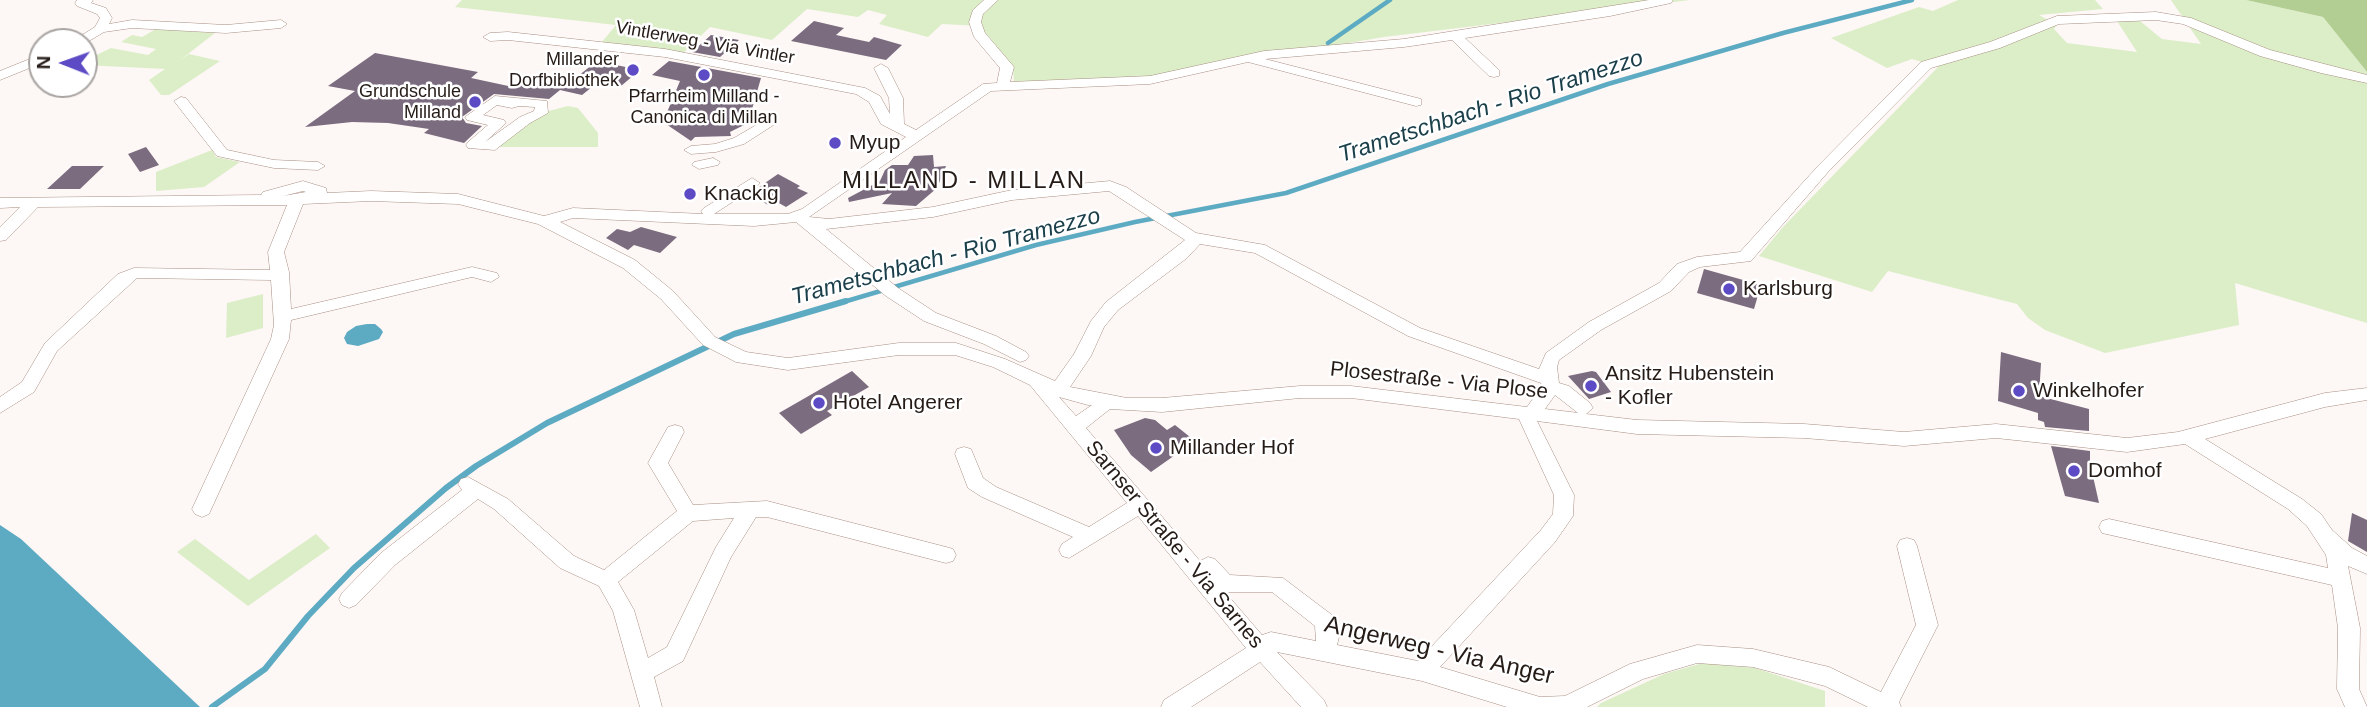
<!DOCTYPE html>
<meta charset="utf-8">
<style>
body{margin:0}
#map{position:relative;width:2367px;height:707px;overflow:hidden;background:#fdf7f5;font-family:Arial,sans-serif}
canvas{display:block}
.north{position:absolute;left:28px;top:28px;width:70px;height:70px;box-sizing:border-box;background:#fff;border:2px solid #a8a4a2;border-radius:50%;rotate:271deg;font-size:19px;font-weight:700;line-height:28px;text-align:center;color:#251b17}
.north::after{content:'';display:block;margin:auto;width:24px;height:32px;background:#5c4bc4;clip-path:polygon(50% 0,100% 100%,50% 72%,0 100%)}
</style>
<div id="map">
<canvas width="2367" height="707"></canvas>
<div class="north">N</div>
</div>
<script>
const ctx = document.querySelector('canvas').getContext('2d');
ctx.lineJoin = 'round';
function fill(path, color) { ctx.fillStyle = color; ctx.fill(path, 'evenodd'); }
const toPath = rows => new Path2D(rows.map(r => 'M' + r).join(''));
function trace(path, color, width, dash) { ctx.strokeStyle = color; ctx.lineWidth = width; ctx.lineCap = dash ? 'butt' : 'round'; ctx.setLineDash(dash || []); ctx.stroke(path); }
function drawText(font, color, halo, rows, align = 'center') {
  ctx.font = font + ' Arial,sans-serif'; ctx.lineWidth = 5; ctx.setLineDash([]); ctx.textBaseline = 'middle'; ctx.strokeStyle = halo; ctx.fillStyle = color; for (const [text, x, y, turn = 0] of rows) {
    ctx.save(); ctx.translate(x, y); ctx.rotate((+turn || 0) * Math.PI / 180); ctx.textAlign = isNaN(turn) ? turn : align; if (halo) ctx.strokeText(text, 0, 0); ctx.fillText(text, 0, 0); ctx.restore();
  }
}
const green = toPath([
 [462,0,1690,0,1384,37,1142,78,1014,82,1013,67,980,26,942,24,928,37,879,24,887,15,868,10,858,17,807,9,772,40,710,27,682,54,601,43,616,25,455,7],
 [1958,0,2095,0,2103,9,2039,15,2057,25,2054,29,2067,43,2137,52,2117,21,2140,21,2162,39,2201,44,2171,0,2246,0,2323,17,2367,72,2367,323,2235,283,2239,325,2105,353,2045,330,2028,318,2017,304,1888,271,1872,292,1759,256,1783,227,1938,67,1912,59,1887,68,1831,38,1919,7,1933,11],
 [156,29,215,33,179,61,189,54,220,61,169,95,161,95,149,80,165,69,84,65,84,61,111,48,148,55,156,49,121,42,132,35,142,37],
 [568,106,578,108,598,133,598,147,490,147,541,113],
 [212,150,216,157,240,162,204,187,156,191,156,172],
 [263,294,263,328,226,338,227,303],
 [316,534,330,548,248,606,177,552,195,539,249,580],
 [1703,663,1755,668,1825,691,1825,707,1597,707,1601,703,1664,674]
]);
const forest = toPath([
 [2246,0,2367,0,2367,72,2323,17]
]);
const water = toPath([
 [367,324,375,324,381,329,383,332,379,339,358,346,347,344,344,338,347,332,356,326],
 [0,525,21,539,200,707,0,707]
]);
const streamFar1 = toPath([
 [1328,43,1390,0],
 [840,303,1036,245,1135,222,1286,193,1608,84,1783,33,1912,0]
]);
const stream = toPath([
 [212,707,265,669,308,616,354,568,446,488,476,466,547,423,734,334,846,301]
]);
const building = toPath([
 [814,21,844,28,836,35,869,42,874,37,902,45,886,60,791,41],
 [711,35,739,40,720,57,692,52],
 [375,53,478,72,471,78,513,87,521,81,555,88,572,75,578,76,597,61,640,70,621,86,597,83,582,95,560,90,549,99,494,94,462,117,466,123,482,126,464,143,424,133,429,129,388,123,352,122,305,127,355,91,328,86],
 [669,61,761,78,748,123,730,132,731,136,695,137,691,141,663,122,680,81,652,75],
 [146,147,159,165,140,172,128,154],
 [933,155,934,167,946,166,937,188,916,206,882,204,892,193,849,202,848,198,880,181,885,170,892,165,908,165,914,156],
 [72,166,104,166,80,189,47,189],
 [778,174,800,186,797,188,808,193,786,207,777,202,770,206,749,194],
 [641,227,677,237,660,253,634,245,628,250,606,238,617,229,630,232],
 [1704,269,1761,285,1754,309,1697,293],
 [2001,352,2041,363,2039,396,2089,409,2089,431,2045,427,2044,422,2038,420,2038,413,1998,401],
 [852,371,869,387,827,411,832,415,801,434,779,413],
 [1592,371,1596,372,1611,392,1589,399,1568,376],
 [1145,418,1155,420,1167,430,1175,425,1195,441,1151,472,1131,455,1114,430],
 [2051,446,2090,451,2090,463,2099,503,2065,496],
 [2352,513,2367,520,2367,552,2348,541]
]);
const minor = toPath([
 [77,0,93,0,91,3,106,8,112,18,109,24,132,20,226,25,281,20,287,24,281,28,226,33,132,28,104,32,84,44,71,42,95,27,100,18,97,14,77,6,75,3,77,0],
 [984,0,998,0,983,14,981,22,985,33,1014,67,1010,82,1150,76,1264,51,1404,39,1649,0,1673,0,1671,3,1610,16,1465,38,1499,70,1499,76,1494,77,1489,76,1452,40,1404,47,1265,59,1421,99,1421,105,1416,106,1248,62,1150,84,991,91,809,217,829,219,933,207,1012,190,1110,181,1126,187,1196,233,1265,245,1420,328,1539,369,1546,353,1589,322,1659,283,1677,264,1697,257,1740,252,1818,166,1921,62,1990,42,2057,16,2156,12,2191,18,2270,50,2367,75,2367,83,2321,73,2260,56,2183,24,2156,20,2059,24,2000,48,1931,68,1828,172,1751,261,1700,267,1689,272,1671,291,1601,330,1559,360,1557,367,1559,383,1569,386,1590,403,1593,408,1586,414,1637,420,1804,424,1904,432,1996,424,2127,438,2178,432,2325,393,2367,388,2367,400,2325,407,2205,439,2302,499,2321,514,2332,530,2352,548,2367,556,2367,574,2348,566,2360,628,2359,689,2367,707,2345,707,2337,689,2338,628,2332,585,2102,533,2099,527,2102,521,2109,519,2328,568,2326,555,2307,526,2288,509,2185,444,2127,452,1996,438,1904,446,1804,438,1637,434,1537,421,1574,495,1573,516,1555,542,1440,667,1540,697,1565,696,1630,664,1697,645,1753,649,1829,667,1881,692,1916,625,1897,546,1900,540,1907,538,1914,540,1917,546,1938,625,1899,702,1901,707,1868,707,1825,686,1753,667,1697,663,1643,679,1587,707,1507,707,1422,681,1277,652,1324,700,1327,707,1301,707,1260,662,1191,707,1161,707,1164,700,1246,648,1138,516,1069,558,1062,556,1059,550,1062,544,1073,537,982,497,968,488,955,454,957,449,964,447,971,449,983,478,996,487,1089,527,1127,503,1030,385,993,367,955,355,899,355,788,370,736,362,703,345,661,299,623,268,538,224,458,204,371,201,303,204,284,252,289,272,291,309,472,267,497,273,499,277,491,282,472,277,291,320,289,339,209,514,202,517,195,514,192,509,271,339,274,325,271,280,137,278,57,351,34,392,0,413,0,397,22,382,45,343,118,274,134,268,270,270,268,252,287,205,38,207,6,240,0,241,0,227,20,207,0,208,0,198,261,195,263,192,303,181,326,188,327,193,371,191,458,194,544,216,573,208,703,214,701,211,704,208,752,178,760,183,757,186,714,214,788,214,802,209,906,137,881,124,869,102,856,94,665,57,508,40,490,41,483,37,490,33,508,32,665,49,865,88,880,96,890,114,889,98,874,68,881,64,888,68,903,98,904,124,916,130,983,84,997,83,1000,68,974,37,969,22,973,10,984,0],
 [303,191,306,192,283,196,303,191],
 [1109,191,1185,240,1106,302,1091,321,1074,354,1055,381,1005,359,956,343,899,343,788,358,746,352,715,337,673,291,635,260,560,222,573,218,754,226,796,222,886,296,924,321,984,344,1020,362,1026,360,1029,356,1026,352,996,336,936,313,898,288,826,229,933,217,1012,200,1109,191],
 [1200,244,1255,253,1408,336,1541,383,1542,386,1527,407,1351,386,1300,386,1162,398,1127,398,1070,387,1091,356,1104,327,1118,310,1187,258,1200,244],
 [1555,395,1578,413,1579,413,1545,409,1555,395],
 [1059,397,1088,405,1092,405,1076,416,1059,397],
 [1300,398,1351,398,1519,419,1554,495,1553,514,1541,530,1418,661,1337,645,1339,637,1332,615,1283,578,1230,575,1215,559,1208,557,1200,561,1086,428,1110,409,1162,412,1300,398],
 [1225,592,1272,592,1315,626,1316,641,1271,632,1262,635,1225,592],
 [42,54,42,63,0,80,0,71,42,54],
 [495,96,547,101,548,113,530,123,495,150,468,148,466,145,468,142,488,125,467,120,465,117,495,96],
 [497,105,512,108,519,106,535,107,534,111,520,117,485,142,506,123,504,120,483,115,497,105],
 [181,97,186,98,227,150,274,160,318,162,325,166,318,170,274,168,217,156,174,101,181,97],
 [770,117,777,121,775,124,744,144,716,152,691,154,684,150,691,146,715,144,734,138,770,117],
 [713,158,720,162,718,165,699,169,692,165,694,162,713,158],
 [675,425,682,427,684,432,668,463,693,505,767,501,946,547,953,549,956,555,953,561,946,563,767,517,756,517,731,557,683,661,654,677,662,707,640,707,613,611,599,586,560,568,494,509,478,499,395,565,356,605,349,608,342,605,339,599,342,593,381,553,462,490,458,484,461,479,468,477,508,499,574,556,604,570,677,511,648,463,668,427,675,425],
 [734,518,716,547,667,647,648,658,634,610,618,582,693,521,734,518]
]);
const markers = [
 [633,70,7,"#5c4bc4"],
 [704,75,7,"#5c4bc4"],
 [475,102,7,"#5c4bc4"],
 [835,143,7,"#5c4bc4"],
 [690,194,7,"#5c4bc4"],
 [1729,289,7,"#5c4bc4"],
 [1591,386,7,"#5c4bc4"],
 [2019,391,7,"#5c4bc4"],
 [819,403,7,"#5c4bc4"],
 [1156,448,7,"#5c4bc4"],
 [2074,471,7,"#5c4bc4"]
];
const farStreetnames = [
 ["Vintlerweg - Via Vintler",705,43,10]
];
const farPoinames = [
 ["Millander",619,60],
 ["Dorfbibliothek",619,81],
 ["Grundschule",461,92],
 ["Milland",461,113],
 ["Pfarrheim Milland -",704,97,"center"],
 ["Canonica di Millan",704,118,"center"]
];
const poiNames = [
 ["Myup",849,143],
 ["Knackig",704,194],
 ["Karlsburg",1743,289],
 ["Ansitz Hubenstein",1605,374],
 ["- Kofler",1605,398],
 ["Winkelhofer",2033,391],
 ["Hotel Angerer",833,403],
 ["Millander Hof",1170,448],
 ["Domhof",2088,471]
];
const streetNames = [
 ["Plosestraße - Via Plose",1439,381,6],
 ["Sarnser Straße - Via Sarnes",1174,545,50]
];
const waterNames = [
 ["Trametschbach - Rio Tramezzo",1491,107,-18],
 ["Trametschbach - Rio Tramezzo",946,257,-15]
];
const quarterNames = [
 ["MILLAND - MILLAN",964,181]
];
const nearStreetnames = [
 ["Angerweg - Via Anger",1439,651,13]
];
fill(green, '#dceec7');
fill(forest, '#b3ce93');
fill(water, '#5dabc3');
trace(streamFar1, '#5dabc3', 4.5);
trace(stream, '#5dabc3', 6);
fill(building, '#7b6c7f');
trace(minor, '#a88e82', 1);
fill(minor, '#fff');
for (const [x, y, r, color] of markers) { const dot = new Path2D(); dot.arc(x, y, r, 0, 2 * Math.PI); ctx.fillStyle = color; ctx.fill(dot); trace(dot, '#fff', 2.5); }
drawText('18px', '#251b17', '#fff', farStreetnames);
drawText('18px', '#251b17', '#fff', farPoinames, 'right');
drawText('21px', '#251b17', '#fff', poiNames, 'left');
drawText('21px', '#251b17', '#fff', streetNames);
drawText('italic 23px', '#1c404b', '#fff', waterNames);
ctx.letterSpacing = '2px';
drawText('24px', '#251b17', '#fff', quarterNames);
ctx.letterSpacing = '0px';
drawText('24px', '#251b17', '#fff', nearStreetnames);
</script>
